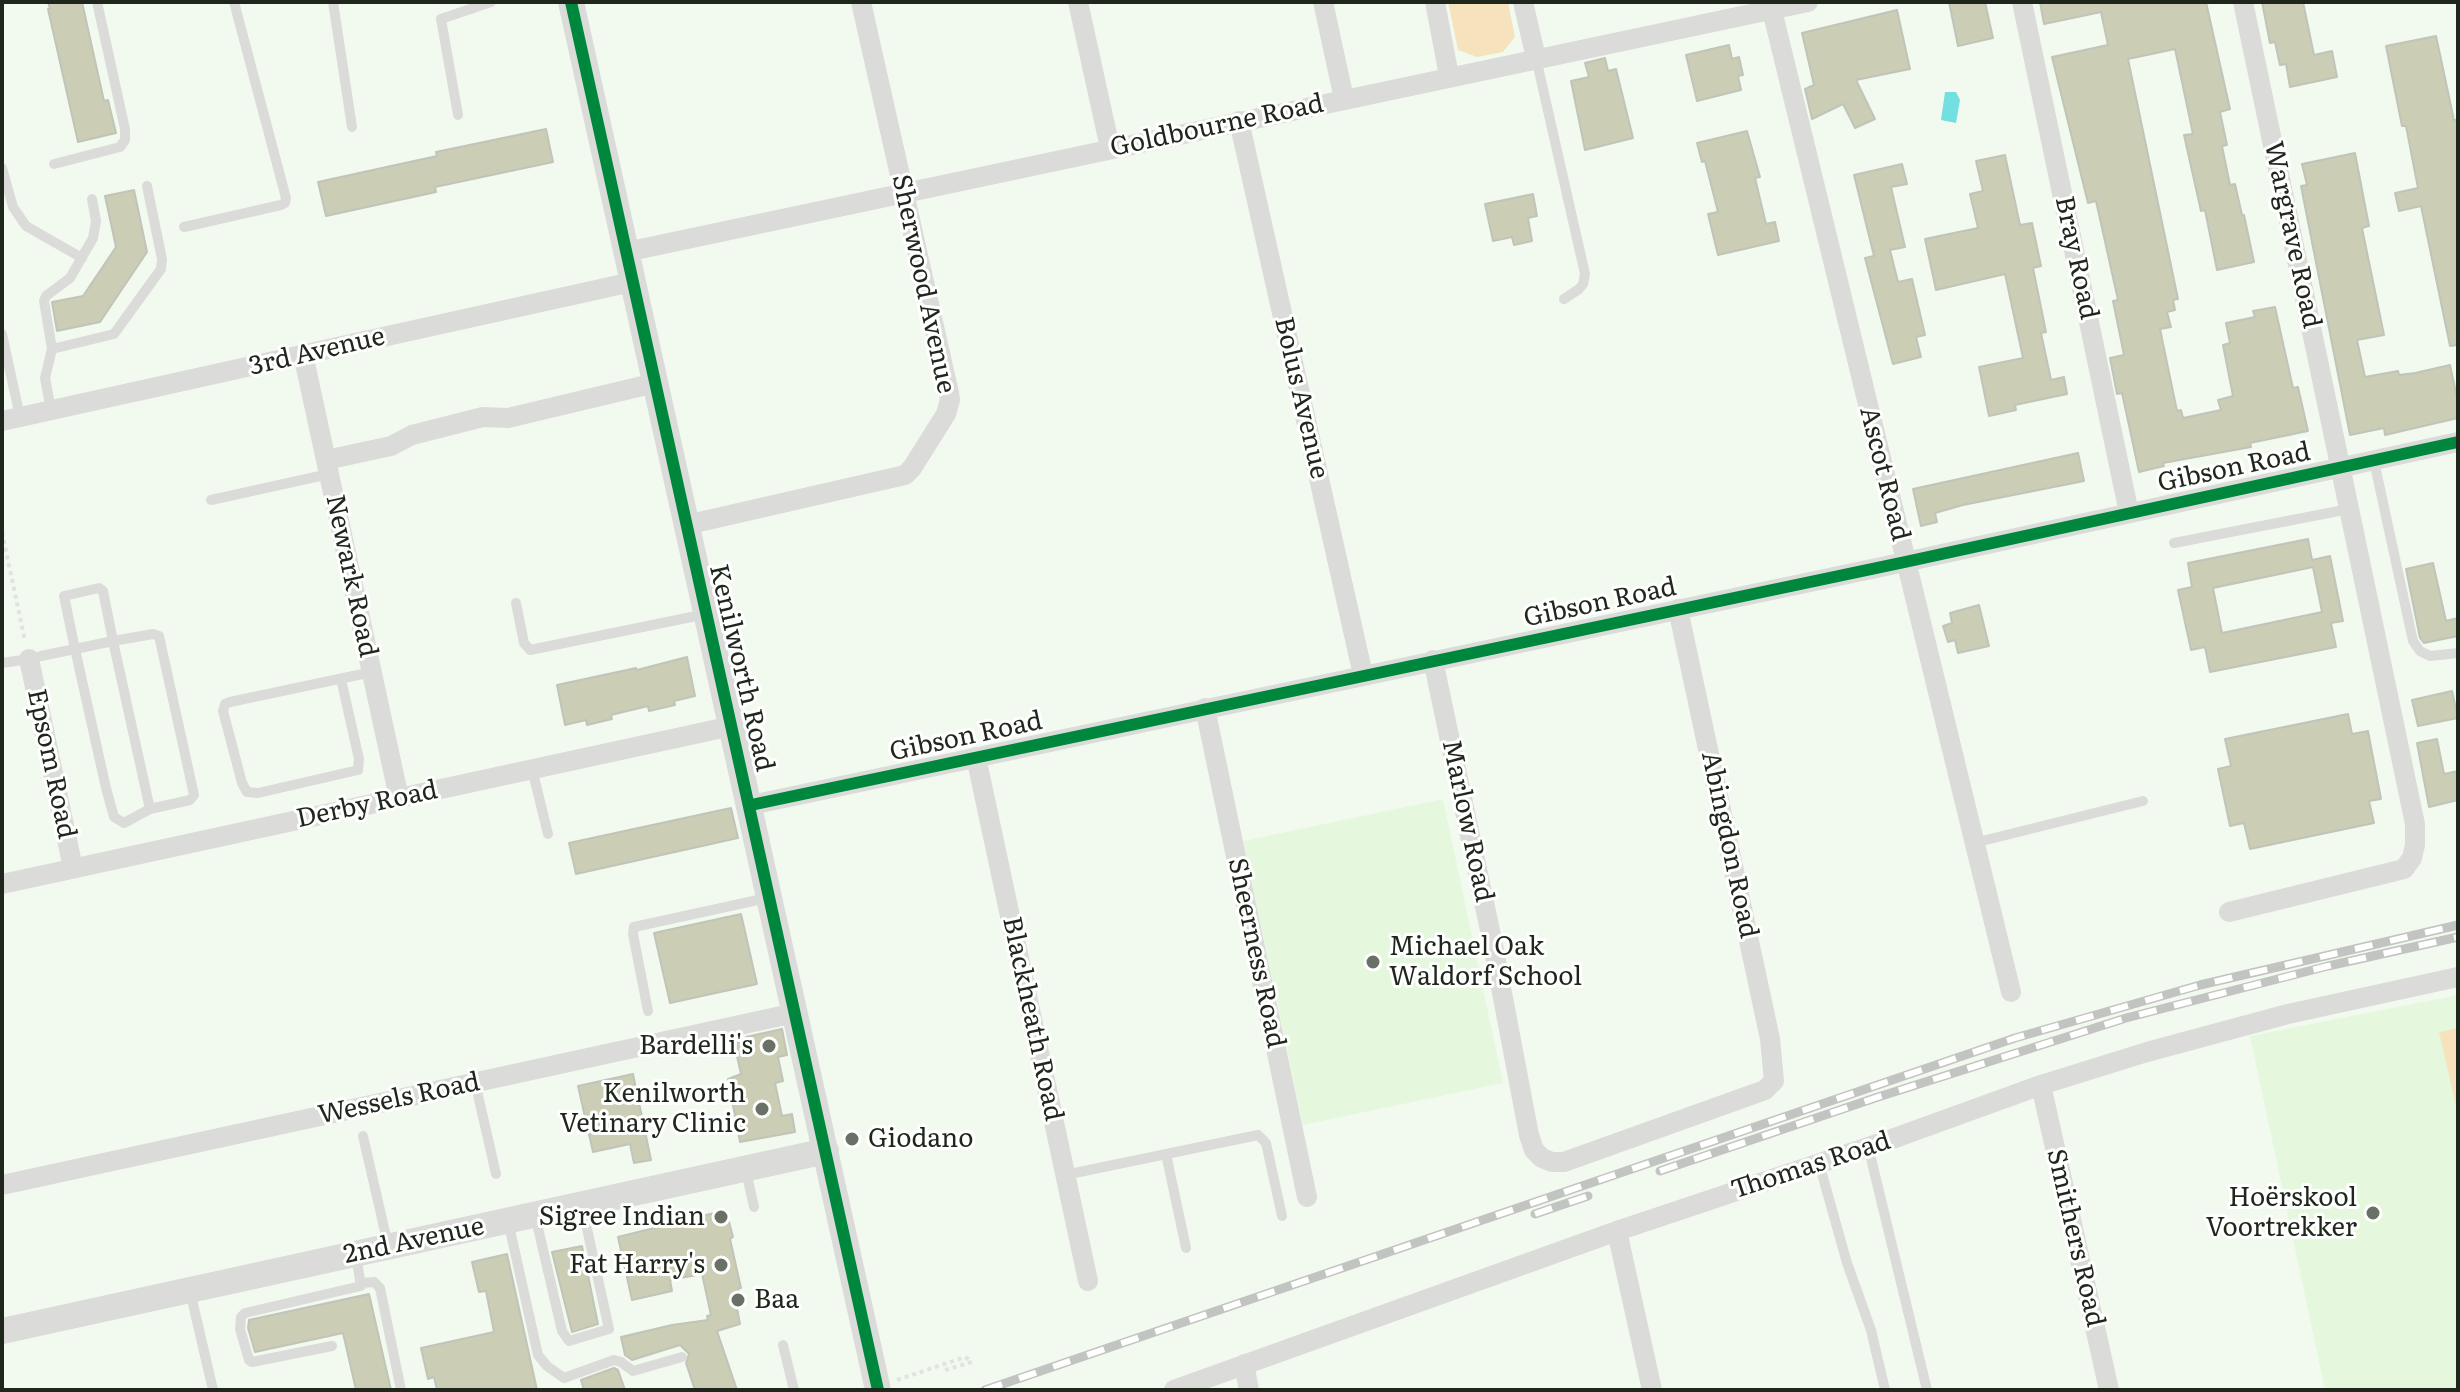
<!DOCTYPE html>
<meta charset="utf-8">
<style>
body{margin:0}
#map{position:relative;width:2460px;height:1392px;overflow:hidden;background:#f2faef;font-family:Literata,serif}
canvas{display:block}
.frame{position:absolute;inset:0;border:4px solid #1f271c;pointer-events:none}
</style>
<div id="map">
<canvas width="2460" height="1392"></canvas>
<div class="frame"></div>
</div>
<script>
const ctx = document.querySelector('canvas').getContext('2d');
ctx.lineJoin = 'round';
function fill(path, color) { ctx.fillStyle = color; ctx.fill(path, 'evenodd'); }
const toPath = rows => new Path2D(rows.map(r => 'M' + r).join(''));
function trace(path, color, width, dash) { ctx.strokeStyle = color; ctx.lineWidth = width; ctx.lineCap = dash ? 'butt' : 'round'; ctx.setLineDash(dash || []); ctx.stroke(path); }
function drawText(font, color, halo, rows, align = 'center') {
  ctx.font = font + ' Literata,serif'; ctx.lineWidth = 6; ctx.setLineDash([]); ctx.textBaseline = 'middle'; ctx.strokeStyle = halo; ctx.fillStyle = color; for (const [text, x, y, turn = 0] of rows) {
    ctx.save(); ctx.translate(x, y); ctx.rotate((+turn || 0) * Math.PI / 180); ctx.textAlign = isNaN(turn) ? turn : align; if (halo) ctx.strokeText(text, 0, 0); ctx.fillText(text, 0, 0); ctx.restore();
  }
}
const built = toPath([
 [1443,799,1503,1083,1303,1125,1243,841],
 [2458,995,2458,1390,2325,1390,2250,1036]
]);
const green = toPath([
 [1448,2,1508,2,1515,37,1503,52,1477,57,1458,50],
 [2458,1028,2458,1115,2439,1032]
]);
const water = toPath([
 [1945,92,1956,92,1960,100,1956,123,1941,120]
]);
const building = toPath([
 [48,2,82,2,104,101,108,100,116,133,78,142,48,9,50,9,48,2],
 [1949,2,1985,2,1993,38,1958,46,1949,2],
 [2040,2,2206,2,2230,109,2220,112,2227,145,2222,146,2230,185,2235,184,2242,215,2244,215,2254,262,2217,270,2205,210,2201,211,2184,135,2193,134,2175,49,2128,59,2178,299,2173,300,2175,310,2167,312,2171,327,2160,329,2177,411,2181,410,2183,418,2221,410,2218,400,2233,396,2223,345,2230,343,2226,323,2255,317,2253,311,2275,307,2293,388,2298,387,2308,431,2250,443,2251,447,2163,463,2164,466,2139,472,2122,393,2117,394,2110,358,2124,355,2113,301,2118,300,2096,201,2088,203,2052,57,2108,45,2101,12,2044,24,2040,2],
 [2262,2,2303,2,2314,55,2332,51,2337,77,2290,87,2286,64,2280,65,2275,42,2270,43,2262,2],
 [1897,10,1910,69,1856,80,1875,119,1855,128,1843,104,1812,119,1805,89,1814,85,1802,33,1897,10],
 [2436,36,2454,120,2458,120,2458,345,2450,346,2421,206,2399,211,2395,193,2418,188,2406,126,2402,126,2386,46,2436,36],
 [1729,45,1732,59,1739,57,1743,75,1738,76,1741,90,1697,101,1686,55,1729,45],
 [1605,58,1608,71,1616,69,1633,138,1585,150,1571,81,1589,77,1585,63,1605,58],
 [546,129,553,162,435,187,436,192,326,216,318,182,437,156,436,152,546,129],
 [1747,131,1760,177,1755,178,1766,224,1775,222,1779,241,1718,255,1708,214,1718,212,1705,161,1702,162,1697,143,1747,131],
 [2355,153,2369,226,2362,228,2384,335,2357,340,2365,377,2398,371,2399,375,2415,373,2450,365,2458,402,2458,418,2385,435,2384,428,2350,435,2301,186,2307,185,2302,164,2355,153],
 [2005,155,2020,225,2032,223,2041,266,2033,268,2046,332,2041,333,2051,380,2064,377,2067,394,2015,405,2016,410,1989,416,1979,367,2023,358,2005,274,1936,290,1925,239,1978,228,1970,194,1983,191,1976,161,2005,155],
 [1902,164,1907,184,1891,187,1905,247,1890,250,1898,282,1912,279,1925,335,1916,337,1921,357,1893,364,1865,258,1874,256,1854,175,1902,164],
 [134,190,147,252,100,322,57,331,52,302,83,296,116,247,105,196,134,190],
 [1533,194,1537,216,1528,218,1532,241,1514,245,1512,237,1493,241,1485,204,1533,194],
 [2078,453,2084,481,1963,505,1935,513,1937,522,1921,526,1913,489,2078,453],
 [2308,539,2312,560,2330,556,2343,621,2331,623,2336,647,2210,672,2205,647,2191,650,2178,590,2192,587,2188,563,2308,539],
 [2313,567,2322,612,2222,633,2213,588,2313,567],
 [2433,563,2446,621,2458,618,2458,636,2424,643,2420,638,2406,569,2433,563],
 [1979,605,1989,646,1958,653,1955,640,1948,642,1943,626,1952,623,1950,613,1979,605],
 [687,657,695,696,674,701,675,705,649,711,648,706,611,715,612,719,587,725,586,720,565,725,557,685,636,668,637,670,687,657],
 [2452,691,2458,718,2418,726,2412,700,2452,691],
 [2348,714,2352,734,2368,731,2381,799,2369,801,2374,823,2250,849,2244,823,2230,826,2218,769,2231,766,2225,739,2348,714],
 [2437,739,2444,774,2458,771,2458,800,2429,807,2417,743,2437,739],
 [731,808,738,838,576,874,569,843,731,808],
 [741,914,757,984,670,1003,654,933,741,914],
 [782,1029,787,1055,778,1057,783,1081,775,1083,782,1116,792,1114,795,1132,740,1142,728,1079,741,1074,734,1043,747,1040,746,1037,782,1029],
 [633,1074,651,1160,634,1163,630,1144,593,1152,578,1086,633,1074],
 [726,1210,733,1237,730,1239,741,1288,738,1288,741,1302,736,1303,740,1324,717,1331,737,1390,695,1390,686,1363,689,1354,680,1345,632,1360,625,1355,621,1337,672,1325,708,1320,707,1316,711,1315,702,1274,670,1280,672,1291,632,1300,618,1237,726,1210],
 [582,1246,598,1324,572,1332,552,1252,582,1246],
 [507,1254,537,1390,437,1390,434,1377,428,1379,421,1348,494,1332,486,1291,479,1292,472,1262,507,1254],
 [369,1294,391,1390,356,1390,343,1333,255,1352,248,1328,249,1320,369,1294],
 [614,1368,618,1370,625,1390,584,1390,581,1380,614,1368]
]);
const path = toPath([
 [2,532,25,641],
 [945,1370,972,1362],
 [897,1380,965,1357,972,1362]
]);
const service = toPath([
 [333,2,352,127],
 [1536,58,1585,274,1583,284,1579,289,1564,299],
 [458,115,441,19,491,2],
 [54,164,120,147,125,140,125,129,97,2],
 [2,168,13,207,26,226,82,258],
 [184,227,281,205,285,203,286,198,234,2],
 [2,334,20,417],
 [52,349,114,334,161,269,162,259,147,186],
 [51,410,45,378,52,349,44,301,46,296,70,278,93,238,96,221,92,199],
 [2374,461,2413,641,2420,651,2430,656,2458,653],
 [211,500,329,474],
 [2174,543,2349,509],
 [516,603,524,643,530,650,706,614],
 [2,663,29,659,41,656,75,649,113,641,153,634,159,636,194,795,190,800,150,809,124,823,114,817,106,788,75,649,64,596,99,588,103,591,113,641,150,809],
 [341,679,359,759,358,770,258,793,247,792,242,783,223,711,225,704,230,702,372,672],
 [532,769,548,834],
 [1974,843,2143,801],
 [648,1011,633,934,634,927,767,898],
 [475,1082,496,1174],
 [363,1136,388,1245],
 [1868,1146,1927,1390],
 [1166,1154,1186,1248],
 [1819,1163,1847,1263,1871,1330,1885,1390],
 [746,1171,754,1207],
 [1065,1175,1258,1135,1266,1143,1282,1216],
 [535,1215,562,1331,569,1341,609,1329,582,1206],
 [508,1221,538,1355,547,1366,564,1378],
 [362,1283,374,1282,380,1288,401,1390],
 [190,1291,213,1390],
 [783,1345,794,1390],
 [332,1346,252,1362,249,1360,240,1329,241,1317,245,1313,361,1286,356,1256],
 [564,1378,614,1360,621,1362,633,1371,682,1357]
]);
const minor = toPath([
 [1078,2,1110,148],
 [1323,2,1344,99],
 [1435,2,1449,76],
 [1523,2,1536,58],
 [1770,2,2011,992],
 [2022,2,2129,513],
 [1239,121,1363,675],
 [626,252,1808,2],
 [303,354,399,798],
 [2,421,632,282],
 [326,460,391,446,412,435,483,417,508,418,655,383],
 [686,525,905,475,912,468,946,414,950,400,949,393,861,2],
 [29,659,73,868],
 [1433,660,1492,940,1529,1135,1534,1150,1542,1158,1552,1162,1564,1162,1751,1095,1765,1090,1774,1081,1770,1039,1678,609],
 [1205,708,1307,1197],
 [976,757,1088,1281],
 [751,805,1905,562,2458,442],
 [2,884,732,726],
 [2229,912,2404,869,2412,858,2415,845,2415,824,2243,2],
 [2041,1085,2109,1390],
 [2,1185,795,1013],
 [1617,1231,1652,1390],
 [1244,1364,1249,1390],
 [1174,1390,1617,1231,1892,1139,2041,1085,2147,1052,2288,1014,2458,977]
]);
const tertiary = toPath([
 [571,2,878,1390],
 [2,1331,826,1151]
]);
const rail = toPath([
 [1660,1171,1875,1098,2126,1018,2328,966,2458,937],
 [1535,1214,1588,1196],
 [985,1390,2015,1038,2200,985,2458,925]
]);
const cycleway = toPath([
 [571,2,878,1390],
 [751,805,1905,562,2458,442]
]);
const markers = [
 [1373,962,8,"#697166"],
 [769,1046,8,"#697166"],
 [762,1109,8,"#697166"],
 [852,1139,8,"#697166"],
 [2373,1213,8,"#697166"],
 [721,1217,8,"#697166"],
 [721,1265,8,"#697166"],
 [738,1300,8,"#697166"]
];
const streetNames = [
 ["Goldbourne Road",1217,126,-12],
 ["Wargrave Road",2292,235,78],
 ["Bray Road",2076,258,78],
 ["Sherwood Avenue",923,284,78],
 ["3rd Avenue",317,352,-13],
 ["Bolus Avenue",1301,398,77],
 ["Gibson Road",2234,468,-12],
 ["Ascot Road",1884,474,76],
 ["Newark Road",351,576,78],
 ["Gibson Road",1600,603,-12],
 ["Kenilworth Road",741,668,77],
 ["Gibson Road",966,737,-12],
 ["Epsom Road",51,764,78],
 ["Derby Road",367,805,-12],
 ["Marlow Road",1467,821,78],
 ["Abingdon Road",1729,845,78],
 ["Sheerness Road",1256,953,78],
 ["Blackheath Road",1032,1019,78],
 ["Wessels Road",399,1099,-12],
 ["Thomas Road",1811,1166,-18],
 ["Smithers Road",2075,1238,77],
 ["2nd Avenue",414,1241,-12]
];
const poiNames = [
 ["Michael Oak",1389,947,"left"],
 ["Waldorf School",1389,977,"left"],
 ["Bardelli's",753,1046],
 ["Kenilworth",746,1094],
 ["Vetinary Clinic",746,1124],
 ["Giodano",868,1139,"left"],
 ["Hoërskool",2357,1198],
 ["Voortrekker",2357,1228],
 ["Sigree Indian",705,1217],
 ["Fat Harry's",705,1265],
 ["Baa",754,1300,"left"]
];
fill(built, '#e5f8de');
fill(green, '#f6e3be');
fill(water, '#74dfe1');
fill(building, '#cbcdb5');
trace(building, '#c0c4b9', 2);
trace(path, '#e0e3df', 4, [4, 4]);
trace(service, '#dbdcda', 10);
trace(minor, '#dbdcda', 20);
trace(tertiary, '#dbdcda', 26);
trace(rail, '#c2c4c1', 9);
trace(rail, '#fff', 6, [18]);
trace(cycleway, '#00873e', 12);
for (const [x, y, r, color] of markers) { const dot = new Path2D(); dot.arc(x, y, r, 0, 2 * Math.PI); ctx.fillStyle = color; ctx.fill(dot); trace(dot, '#fff', 3); }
drawText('26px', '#1f271c', '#fff', streetNames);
drawText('26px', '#1f271c', '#fff', poiNames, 'right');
</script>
